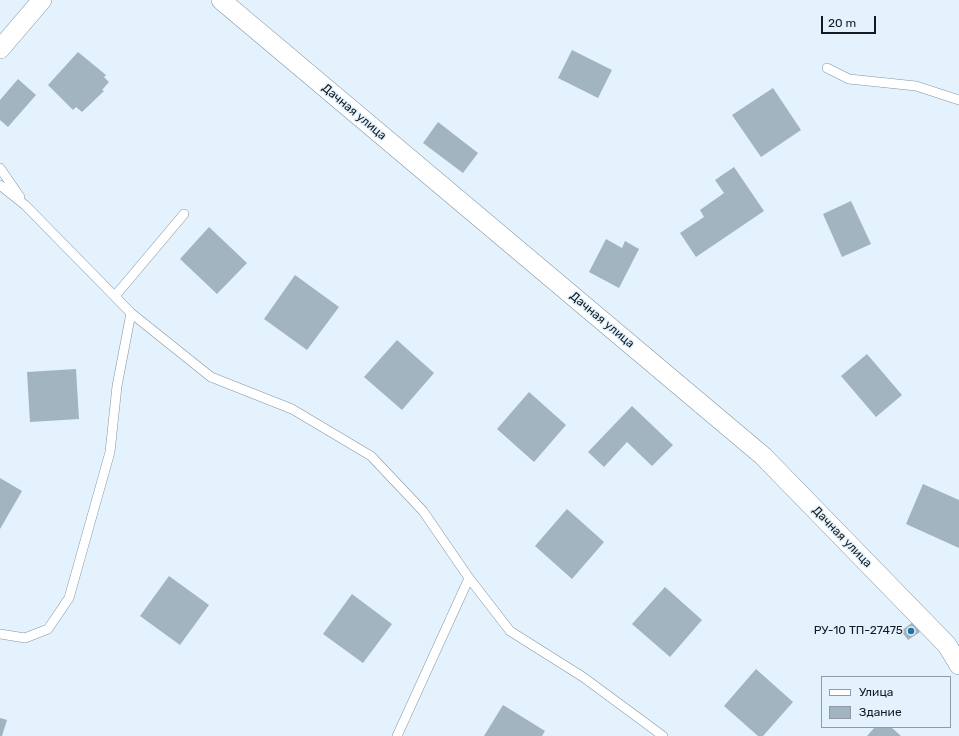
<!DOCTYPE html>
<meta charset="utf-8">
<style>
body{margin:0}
#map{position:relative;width:959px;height:736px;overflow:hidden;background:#e3f2fd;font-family:Rubik,sans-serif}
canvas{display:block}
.legend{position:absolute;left:821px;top:676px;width:130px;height:52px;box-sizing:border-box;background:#e3f2fd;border:1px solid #909ca5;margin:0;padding:5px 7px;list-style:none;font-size:12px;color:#141b20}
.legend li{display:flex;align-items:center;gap:8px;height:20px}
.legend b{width:20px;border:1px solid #909ca5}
.scale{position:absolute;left:821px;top:16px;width:55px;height:18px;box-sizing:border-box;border:2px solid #141b20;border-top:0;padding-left:5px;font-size:12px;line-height:14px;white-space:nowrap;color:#141b20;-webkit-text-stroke:3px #e3f2fd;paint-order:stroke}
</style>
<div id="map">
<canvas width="959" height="736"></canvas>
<ul class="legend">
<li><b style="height:5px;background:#fff"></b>Улица</li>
<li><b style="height:11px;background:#a2b4c0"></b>Здание</li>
</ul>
<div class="scale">20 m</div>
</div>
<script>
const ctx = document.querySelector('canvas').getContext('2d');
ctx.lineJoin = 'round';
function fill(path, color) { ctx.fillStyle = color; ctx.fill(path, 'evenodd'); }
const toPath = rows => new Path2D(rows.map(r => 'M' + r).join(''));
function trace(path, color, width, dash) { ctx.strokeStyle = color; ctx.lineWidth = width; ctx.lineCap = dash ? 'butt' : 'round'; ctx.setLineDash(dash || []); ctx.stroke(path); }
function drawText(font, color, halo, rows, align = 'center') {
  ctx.font = font + ' Rubik,sans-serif'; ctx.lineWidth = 3; ctx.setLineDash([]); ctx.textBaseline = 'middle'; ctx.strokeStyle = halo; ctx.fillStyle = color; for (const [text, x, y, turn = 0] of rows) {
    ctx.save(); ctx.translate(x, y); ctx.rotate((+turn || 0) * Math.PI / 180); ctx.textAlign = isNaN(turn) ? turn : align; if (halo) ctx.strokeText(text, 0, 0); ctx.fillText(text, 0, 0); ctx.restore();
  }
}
const building = toPath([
 [572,50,612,70,598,98,558,78],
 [78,52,106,75,104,77,109,82,102,90,104,91,82,112,76,107,73,110,48,85],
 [18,79,36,95,8,127,0,120,0,100],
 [773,88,801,130,761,157,732,115],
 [438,122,478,153,463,173,423,143],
 [734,167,764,211,696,257,680,233,704,217,700,210,724,193,715,180],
 [851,201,871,244,842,257,823,214],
 [209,227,247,263,217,294,180,259],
 [606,239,622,248,625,241,639,249,619,288,589,272],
 [295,275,339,307,307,350,264,319],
 [397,340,434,373,402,410,364,377],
 [867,354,902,395,876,417,841,376],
 [76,369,79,419,30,422,27,372],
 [529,392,566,425,534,462,497,429],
 [632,406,673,445,652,466,627,442,604,467,588,452],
 [0,478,22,491,0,529],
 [923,484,959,500,959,548,906,524],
 [567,509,604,542,572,579,535,546],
 [169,576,209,605,180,645,140,616],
 [665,587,702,620,670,657,632,624],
 [352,594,392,624,363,663,323,634],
 [913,622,920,632,908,640,901,631],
 [756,669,793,702,763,736,758,736,724,706],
 [503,705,545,731,542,736,484,736],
 [0,718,7,720,2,736,0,736],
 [875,727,891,727,901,736,867,736]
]);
const service = toPath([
 [827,68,849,79,916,86,959,100],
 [0,168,20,197],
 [0,185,25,205,131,313,211,377,292,409,371,456,423,511,469,578,510,631,583,677,663,736],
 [115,296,184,214],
 [0,634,25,638,48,629,69,598,110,452,117,386,131,313],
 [397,736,469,578]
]);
const minor = toPath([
 [221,0,763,456,947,645,959,665],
 [0,49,42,0]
]);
const markers = [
 [911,631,4,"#1e76a5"]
];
const streetNames = [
 ["Дачная улица",354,112,40],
 ["Дачная улица",602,320,40],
 ["Дачная улица",842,537,46]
];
const poiNames = [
 ["РУ-10 ТП-27475",903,631]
];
fill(building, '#a2b4c0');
trace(service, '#8495a2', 10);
trace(minor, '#8495a2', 20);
trace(service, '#fff', 9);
trace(minor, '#fff', 19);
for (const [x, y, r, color] of markers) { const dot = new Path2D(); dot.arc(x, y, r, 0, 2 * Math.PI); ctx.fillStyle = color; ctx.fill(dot); trace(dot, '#e3f2fd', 1.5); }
drawText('12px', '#141b20', '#e3f2fd', streetNames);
drawText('12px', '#141b20', '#e3f2fd', poiNames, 'right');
</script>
